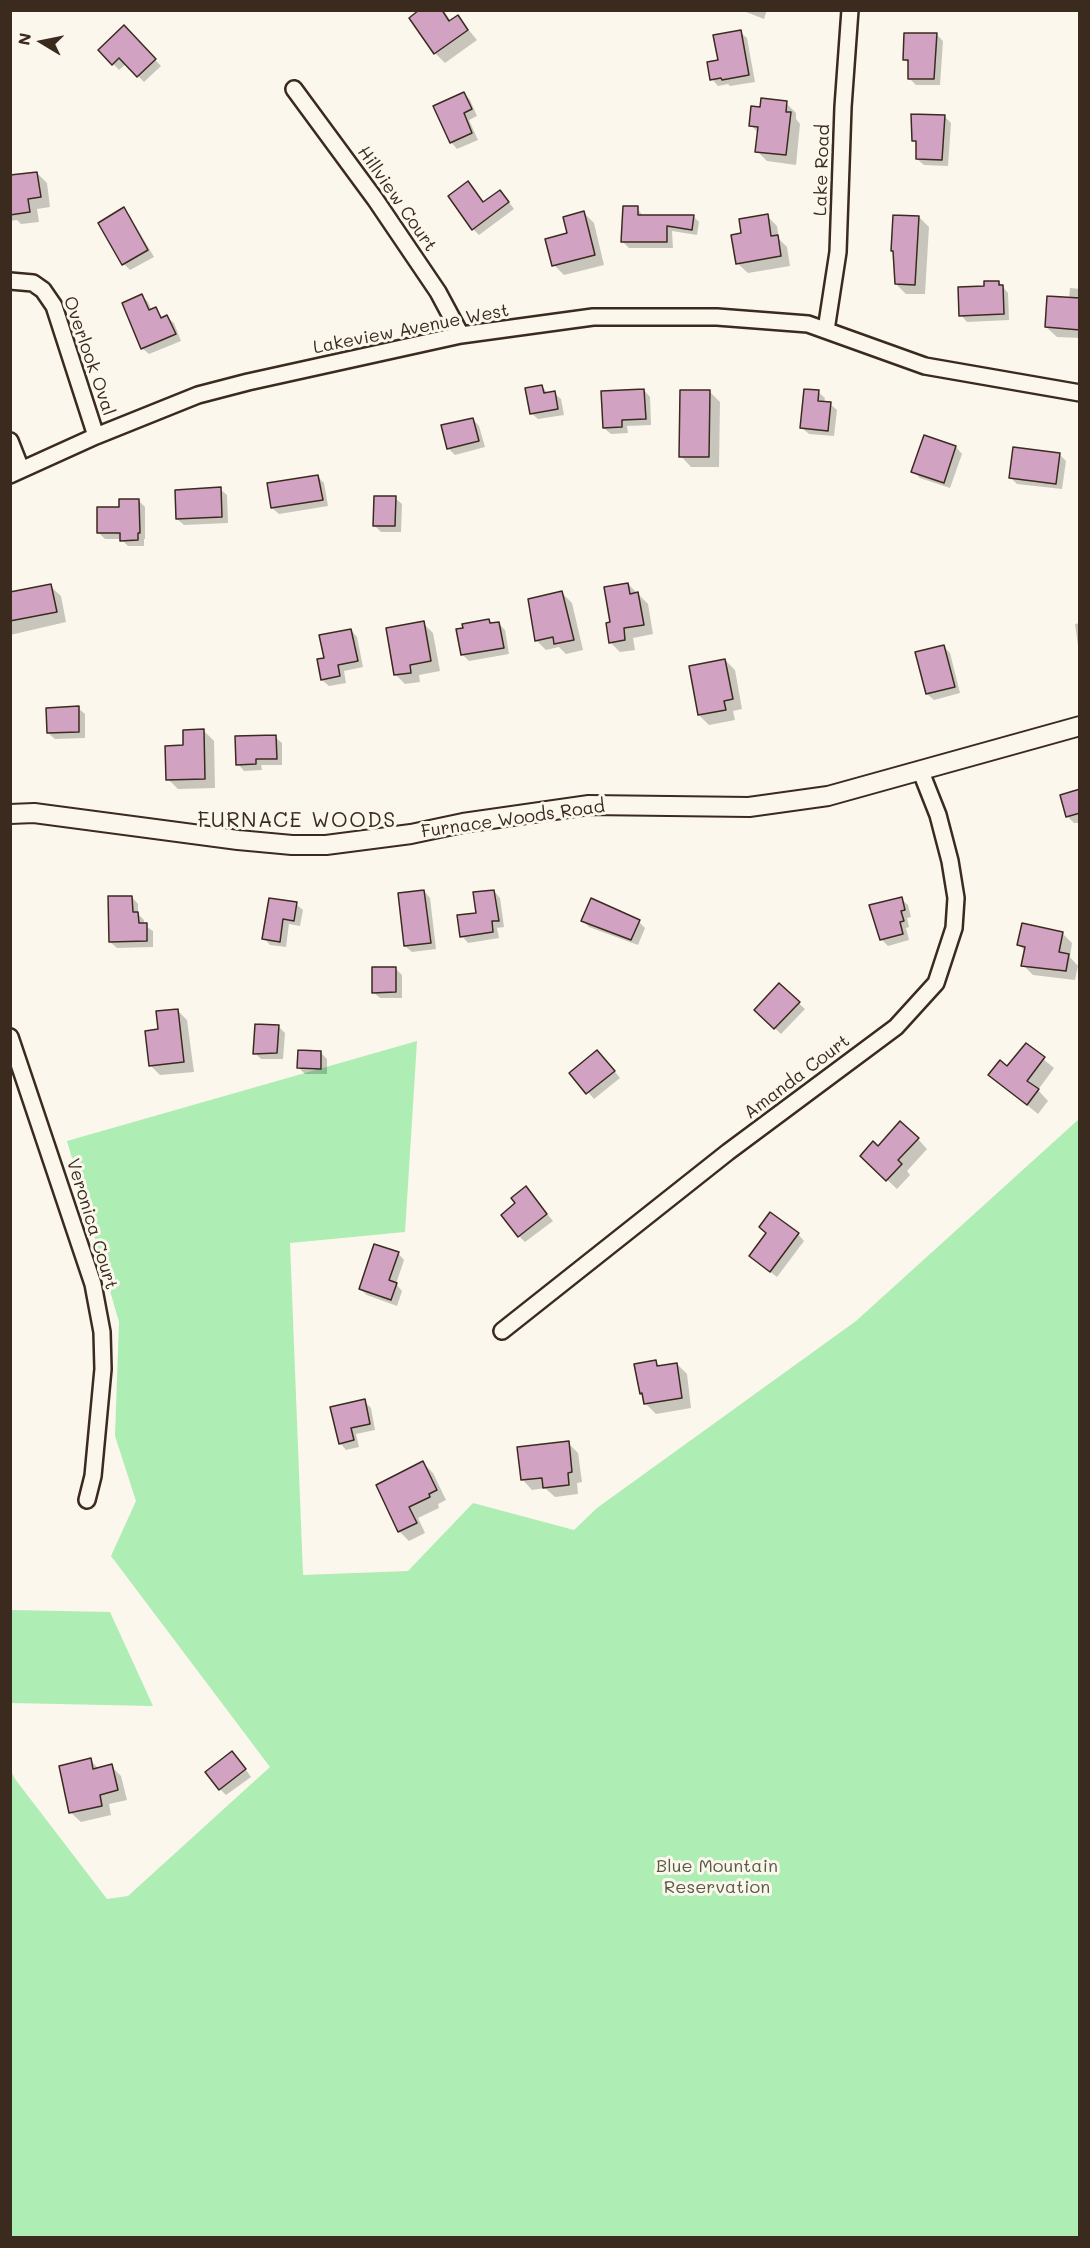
<!DOCTYPE html>
<style>
body{margin:0}
#map{position:relative;width:1090px;height:2248px;overflow:hidden;background:#fbf7ec;font-family:Mali,sans-serif}
canvas{display:block}
.frame{position:absolute;inset:0;border:12px solid #3b2a1e;pointer-events:none}
.north{position:absolute;left:12px;top:12px;width:60px;height:60px;-webkit-text-stroke:4px #fbf7ec;paint-order:stroke;rotate:280deg;font-size:16px;font-weight:700;line-height:24px;text-align:center;color:#3b2a1e}
.north::after{content:'';display:block;margin:auto;width:21px;height:27px;background:#3b2a1e;clip-path:polygon(50% 0,100% 100%,50% 72%,0 100%)}
</style>
<div id="map">
<canvas width="1090" height="2248"></canvas>
<div class="frame"></div>
<div class="north">N</div>
</div>
<script>
const ctx = document.querySelector('canvas').getContext('2d');
ctx.lineJoin = 'round';
function fill(path, color) { ctx.fillStyle = color; ctx.fill(path, 'evenodd'); }
const toPath = rows => new Path2D(rows.map(r => 'M' + r).join(''));
function trace(path, color, width, dash) { ctx.strokeStyle = color; ctx.lineWidth = width; ctx.lineCap = dash ? 'butt' : 'round'; ctx.setLineDash(dash || []); ctx.stroke(path); }
function drawText(font, color, halo, rows, align = 'center') {
  ctx.font = font + ' Mali,sans-serif'; ctx.lineWidth = 6; ctx.setLineDash([]); ctx.textBaseline = 'middle'; ctx.strokeStyle = halo; ctx.fillStyle = color; for (const [text, x, y, turn = 0] of rows) {
    ctx.save(); ctx.translate(x, y); ctx.rotate((+turn || 0) * Math.PI / 180); ctx.textAlign = isNaN(turn) ? turn : align; if (halo) ctx.strokeText(text, 0, 0); ctx.fillText(text, 0, 0); ctx.restore();
  }
}
const green = toPath([
 [417,1041,405,1232,290,1243,303,1575,408,1571,473,1503,574,1530,597,1508,856,1321,1079,1119,1079,2237,11,2237,10,1769,15,1779,107,1899,128,1896,270,1767,111,1556,136,1501,115,1436,119,1322,67,1141],
 [11,1610,110,1612,153,1706,11,1703]
]);
const shadow = toPath([
 [259,10,296,10,296,12],
 [422,10,443,10,451,21,458,17,477,40,445,63,435,53],
 [741,10,767,10,764,19],
 [124,27,161,66,144,82,126,64,119,70,100,50],
 [740,32,747,38,755,82,730,86,728,84,718,86,712,79,720,61],
 [937,35,943,41,940,85,916,85,909,78,910,64,905,60],
 [464,93,470,100,477,116,469,120,478,140,457,149,451,142],
 [786,103,796,113,796,119,800,124,796,165,767,161,757,151,759,134,751,125,761,108],
 [944,116,951,123,948,166,924,165,917,159,918,144,914,140],
 [37,173,47,183,50,207,37,209,39,222,21,224,17,220,10,221,10,177],
 [474,190,484,203,506,198,514,209,479,235,473,229],
 [637,208,643,216,693,216,699,222,697,235,672,231,673,248,629,248,623,242],
 [124,209,130,216,154,257,130,270,124,264],
 [584,213,594,223,604,265,564,275,554,265,569,235],
 [767,216,777,226,779,239,787,247,790,266,748,273,737,263,743,235],
 [919,217,929,227,925,294,906,294,896,284,895,253,892,251],
 [999,282,1008,293,1009,320,967,322,961,315,986,287],
 [1070,288,1080,289,1080,338,1057,337,1046,327,1069,299],
 [142,296,148,302,152,311,156,309,163,318,167,317,174,323,181,341,149,354,142,348],
 [542,387,549,394,554,393,561,399,564,415,538,419,531,413],
 [644,390,650,397,651,425,627,426,628,433,611,434,604,428],
 [710,392,720,402,719,467,691,467,681,456],
 [818,392,825,398,824,403,830,404,837,410,834,436,809,434,802,428],
 [473,419,479,426,485,447,455,455,448,448],
 [956,447,962,454,950,488,920,478,913,471],
 [1059,454,1066,461,1062,489,1017,484,1010,477],
 [318,477,324,483,328,506,279,514,272,508],
 [220,489,227,495,228,523,184,525,177,519],
 [395,498,402,504,401,532,381,532,375,526],
 [139,501,145,507,145,539,144,539,144,546,128,546,121,539,105,539,99,533,120,508],
 [628,584,648,604,653,634,633,638,635,650,620,652,610,642,612,624],
 [50,586,61,596,66,622,10,635,10,593],
 [562,593,572,603,583,650,566,654,559,647,546,650,536,640],
 [488,620,492,624,498,623,505,630,509,654,469,661,462,654],
 [423,623,433,633,440,671,419,675,420,682,405,684,395,674],
 [1080,623,1080,660,1075,624],
 [351,630,357,637,363,667,344,671,346,683,329,686,322,680,325,659],
 [943,646,950,653,960,693,934,700,927,694],
 [725,660,735,670,742,709,733,711,735,720,709,725,699,715],
 [78,708,85,714,85,738,55,739,48,733],
 [204,731,214,741,215,788,178,789,168,779,185,747],
 [275,737,282,743,282,765,261,765,262,770,244,771,238,764],
 [1080,791,1080,823,1074,823,1067,816],
 [424,891,430,898,436,949,412,952,405,946],
 [494,891,500,898,504,927,497,928,499,938,468,943,462,936],
 [132,897,138,904,138,914,144,920,144,925,153,931,153,947,117,948,110,942],
 [901,899,908,905,911,917,907,918,909,927,906,928,909,940,888,946,881,939],
 [296,904,303,910,300,926,289,924,286,947,270,945,264,938],
 [583,921,639,922,645,928,638,945,589,927],
 [1062,933,1072,943,1070,957,1078,966,1075,980,1033,975,1023,965,1025,951,1019,945],
 [395,968,402,975,402,998,380,998,373,992],
 [779,985,805,1009,781,1034,756,1010],
 [177,1010,187,1020,194,1072,160,1075,150,1065,160,1031],
 [278,1026,285,1033,283,1059,261,1059,255,1053],
 [1026,1045,1054,1068,1038,1090,1048,1101,1038,1114,990,1075,1007,1068],
 [321,1053,327,1059,327,1074,305,1074,299,1068],
 [604,1058,620,1078,594,1099,571,1073],
 [918,1139,927,1149,907,1171,910,1175,897,1189,862,1156,879,1148],
 [532,1195,553,1221,525,1242,519,1236],
 [798,1234,804,1241,777,1277,757,1262],
 [398,1253,404,1260,396,1284,402,1291,397,1306,367,1295,360,1289],
 [656,1362,661,1367,677,1364,687,1374,691,1408,656,1414,645,1403,644,1396,641,1393],
 [364,1401,371,1408,375,1430,356,1434,359,1447,346,1450,340,1443],
 [568,1443,578,1453,582,1482,577,1483,578,1494,555,1497,545,1488,532,1490,522,1479],
 [423,1463,433,1473,446,1500,438,1504,439,1508,418,1518,425,1533,409,1541,399,1531],
 [90,1760,99,1769,111,1766,121,1776,127,1800,109,1804,111,1815,81,1822,70,1812],
 [239,1760,251,1777,226,1795,220,1789]
]);
const building = toPath([
 [419,10,442,10,449,21,458,15,468,30,434,54,409,18,419,10],
 [124,25,156,59,137,77,119,58,112,65,98,50,124,25],
 [741,30,749,75,722,80,721,78,710,80,707,62,718,60,713,35,741,30],
 [904,33,937,33,934,79,908,79,908,60,903,60,904,33],
 [464,92,472,109,464,113,472,133,450,143,433,106,464,92],
 [761,98,787,101,786,112,791,112,786,155,755,152,758,127,749,126,751,106,760,107,761,98],
 [911,114,945,115,942,160,916,159,916,141,912,141,911,114],
 [37,172,41,197,28,199,30,212,10,215,10,175,37,172],
 [468,181,483,202,500,190,509,202,472,230,448,196,468,181],
 [623,206,638,206,638,215,694,215,692,230,667,226,667,242,621,242,623,206],
 [124,207,148,250,122,265,98,223,124,207],
 [584,211,595,255,552,266,545,239,567,233,563,217,584,211],
 [768,214,771,236,778,235,781,256,736,264,731,235,741,233,739,219,768,214],
 [893,215,919,216,915,285,895,284,893,251,891,251,893,215],
 [984,281,999,281,999,285,1003,285,1004,314,959,316,958,287,984,286,984,281],
 [142,294,149,310,156,307,161,318,167,315,176,334,141,349,122,303,142,294],
 [1047,296,1080,298,1080,330,1045,327,1047,296],
 [542,385,544,393,555,391,558,409,530,414,525,388,542,385],
 [644,389,646,419,622,420,622,427,603,428,601,391,644,389],
 [804,389,819,390,818,401,831,402,828,431,800,428,804,389],
 [680,390,710,390,709,457,679,457,680,390],
 [473,418,479,441,447,449,441,425,473,418],
 [924,435,956,446,944,483,911,472,924,435],
 [1013,447,1060,453,1056,484,1009,478,1013,447],
 [318,475,323,500,271,508,267,483,318,475],
 [221,487,222,517,176,519,175,490,221,487],
 [374,496,396,496,395,526,373,526,374,496],
 [119,499,139,499,140,533,138,533,138,540,120,541,120,533,97,533,97,507,119,507,119,499],
 [628,583,630,594,638,592,644,625,624,628,625,640,609,643,606,623,610,622,604,587,628,583],
 [51,584,57,612,10,621,10,592,51,584],
 [562,591,574,640,554,644,553,637,535,641,528,599,562,591],
 [489,619,490,623,499,622,504,648,461,655,456,629,463,628,462,624,489,619],
 [424,621,431,661,410,665,411,673,394,675,386,628,424,621],
 [351,629,358,661,338,665,340,676,321,680,317,659,324,658,319,635,351,629],
 [944,645,955,687,926,694,915,652,944,645],
 [725,659,733,699,724,701,726,710,698,715,689,666,725,659],
 [79,706,79,732,47,733,46,708,79,706],
 [204,729,205,779,166,780,165,746,183,745,183,730,204,729],
 [276,735,277,759,256,759,256,764,236,765,235,736,276,735],
 [1080,789,1080,813,1066,817,1060,795,1080,789],
 [424,890,431,943,404,946,398,893,424,890],
 [494,890,499,921,492,921,493,932,460,937,457,915,476,913,473,892,494,890],
 [108,896,132,896,133,912,138,912,139,923,147,923,147,941,109,942,108,896],
 [902,897,905,910,901,911,904,921,900,922,903,934,880,940,869,905,902,897],
 [269,898,297,902,294,921,283,919,280,942,262,939,269,898],
 [591,898,640,920,631,940,581,921,591,898],
 [1022,923,1063,932,1059,952,1069,954,1066,971,1021,966,1025,947,1017,945,1022,923],
 [372,967,396,967,396,992,372,993,372,967],
 [779,983,800,1002,774,1029,754,1010,779,983],
 [178,1009,184,1062,149,1066,145,1031,158,1029,156,1011,178,1009],
 [255,1024,279,1025,277,1053,253,1054,255,1024],
 [1026,1043,1045,1057,1027,1081,1039,1089,1027,1105,988,1075,1000,1060,1007,1066,1026,1043],
 [298,1050,321,1051,321,1069,297,1068,298,1050],
 [597,1050,615,1071,586,1094,569,1073,597,1050],
 [900,1121,919,1138,898,1160,902,1164,886,1181,860,1156,873,1141,878,1146,900,1121],
 [526,1186,547,1214,518,1237,501,1215,515,1203,511,1198,526,1186],
 [770,1212,799,1233,770,1272,749,1256,766,1233,759,1227,770,1212],
 [374,1244,399,1252,389,1280,397,1283,391,1300,359,1289,374,1244],
 [656,1360,657,1366,677,1363,682,1398,644,1404,642,1393,640,1394,634,1364,656,1360],
 [365,1399,370,1424,351,1428,354,1440,339,1444,330,1407,365,1399],
 [569,1441,572,1472,568,1473,569,1485,543,1488,542,1478,521,1480,517,1447,569,1441],
 [423,1461,437,1490,429,1494,430,1497,409,1507,417,1523,398,1532,376,1485,423,1461],
 [232,1751,246,1769,219,1790,205,1772,232,1751],
 [91,1758,93,1769,112,1764,118,1790,100,1795,102,1806,69,1813,59,1766,91,1758]
]);
const minor = toPath([
 [294,89,375,199,438,292,461,335],
 [10,281,33,283,43,290,54,306,96,436],
 [826,330,838,252,843,107,850,10],
 [10,441,21,469],
 [10,475,96,436,198,395,248,382,461,335,593,317,717,317,808,324,925,366,1080,393],
 [10,1037,93,1284,102,1332,103,1369,93,1476,87,1500],
 [502,1331,728,1152,896,1027,936,983,954,928,956,898,950,861,938,815,921,772]
]);
const tertiary = toPath([
 [10,814,34,813,238,840,292,845,326,845,411,834,463,823,589,805,749,807,828,796,1080,726]
]);
const streetNames = [
 ["Lake Road",822,170,-88],
 ["Hillview Court",397,199,55],
 ["Lakeview Avenue West",411,329,-11],
 ["Overlook Oval",89,356,71],
 ["Furnace Woods Road",513,819,-8],
 ["Amanda Court",797,1077,-37],
 ["Veronica Court",92,1224,73]
];
const parkNames = [
 ["Blue Mountain",717,1866],
 ["Reservation",717,1887]
];
const quarterNames = [
 ["FURNACE WOODS",297,821]
];
fill(green, '#aeedb4');
fill(shadow, '#0003');
fill(building, '#d2a2c2');
trace(building, '#3b2a1e', 1.5);
trace(minor, '#3b2a1e', 20);
trace(tertiary, '#3b2a1e', 22);
trace(minor, '#fbf7ec', 15);
trace(tertiary, '#fbf7ec', 18);
drawText('18px', '#3b2a1e', '#fbf7ec', streetNames);
drawText('18px', '#585b44', '#fbf7ec', parkNames);
ctx.letterSpacing = '1.5px';
drawText('21px', '#3b2a1e', '#fbf7ec', quarterNames);
ctx.letterSpacing = '0px';
</script>
